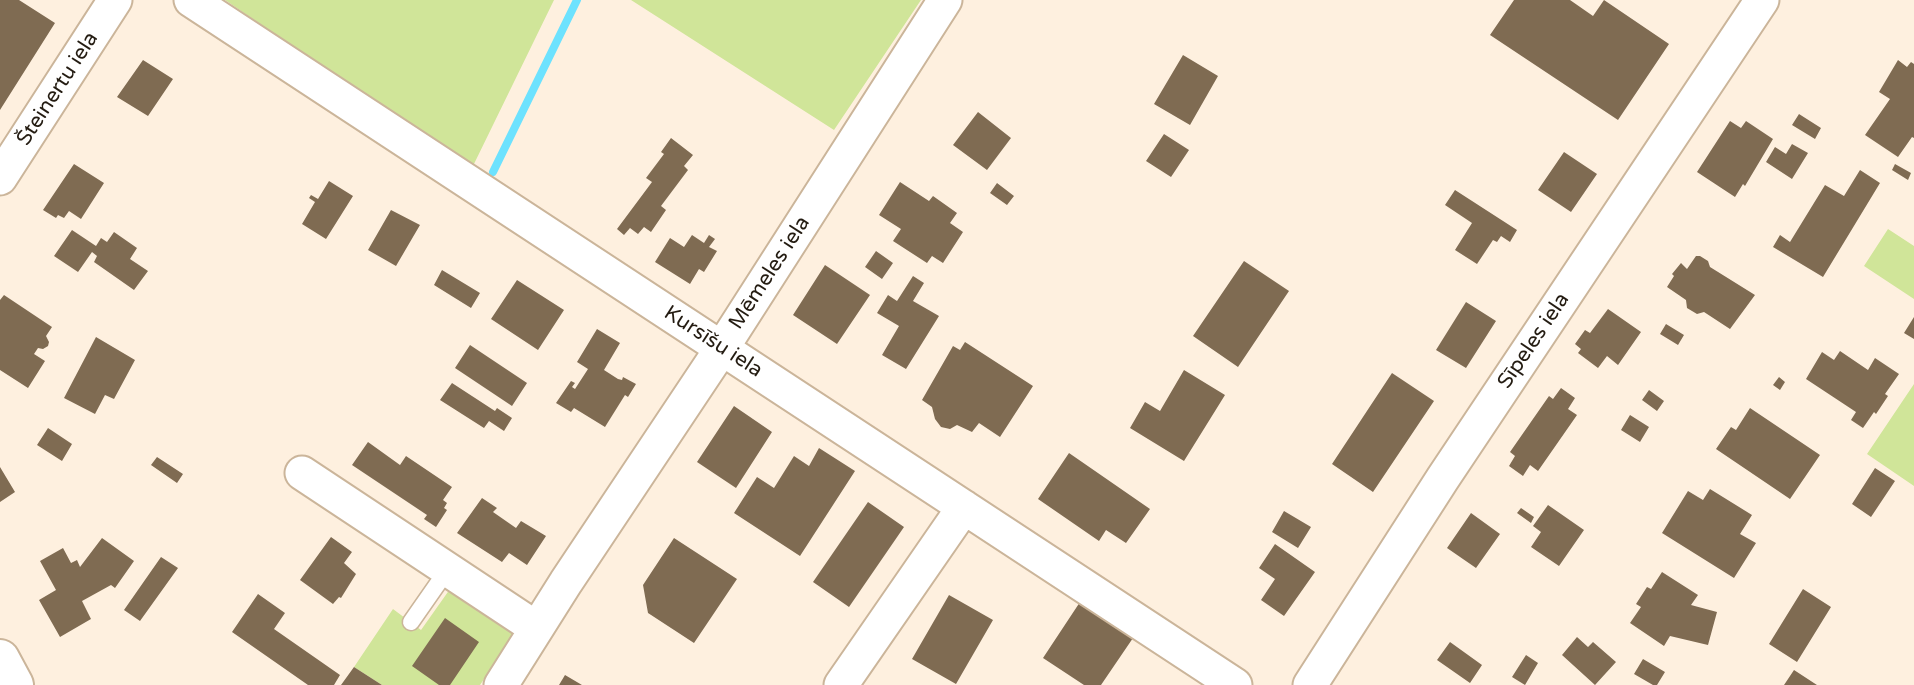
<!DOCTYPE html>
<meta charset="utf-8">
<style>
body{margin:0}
canvas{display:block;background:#fef0df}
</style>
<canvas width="1914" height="685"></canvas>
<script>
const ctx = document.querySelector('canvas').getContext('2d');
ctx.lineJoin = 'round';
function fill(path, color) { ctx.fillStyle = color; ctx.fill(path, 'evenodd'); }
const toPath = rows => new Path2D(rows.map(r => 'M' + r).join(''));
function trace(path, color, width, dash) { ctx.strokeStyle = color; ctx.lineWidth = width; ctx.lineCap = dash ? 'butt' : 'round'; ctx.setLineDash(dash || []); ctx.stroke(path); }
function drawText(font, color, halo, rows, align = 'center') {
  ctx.font = font + ' "Varela Round",sans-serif'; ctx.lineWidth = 5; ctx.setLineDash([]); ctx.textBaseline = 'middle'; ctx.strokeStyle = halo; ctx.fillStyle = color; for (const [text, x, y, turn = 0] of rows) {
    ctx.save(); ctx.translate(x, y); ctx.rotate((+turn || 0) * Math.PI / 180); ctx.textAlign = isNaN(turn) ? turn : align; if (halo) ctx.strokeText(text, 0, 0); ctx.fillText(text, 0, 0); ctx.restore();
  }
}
const green = toPath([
 [225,0,554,0,472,168],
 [631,0,921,0,834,130],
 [1888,229,1914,246,1914,299,1864,266],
 [1914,384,1914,486,1867,454],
 [450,589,515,633,480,685,382,685,354,667,393,609,421,630]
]);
const stream = toPath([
 [493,172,577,0]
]);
const building = toPath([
 [0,0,19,0,55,23,0,110],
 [1514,0,1570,0,1593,16,1604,0,1669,44,1618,120,1490,35],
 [1183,55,1218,76,1190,125,1154,104],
 [143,60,173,79,148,116,117,97],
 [1898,60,1907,67,1911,62,1914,64,1914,138,1912,137,1898,157,1865,135,1890,99,1879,92],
 [978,112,1011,138,987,170,953,145],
 [1799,114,1821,128,1815,139,1792,125],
 [1730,121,1741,128,1746,121,1773,139,1745,186,1743,184,1735,197,1697,172],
 [1164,134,1189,150,1171,177,1146,161],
 [671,138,693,155,684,166,688,170,661,206,666,210,651,232,644,227,638,234,630,228,624,235,617,229,652,182,646,178,664,154,661,152],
 [1792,144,1808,153,1792,179,1766,162,1775,147,1786,154],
 [1564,152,1597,174,1571,212,1538,190],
 [74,164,104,183,81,219,69,211,64,218,58,215,56,218,43,210],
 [1895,164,1911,173,1908,180,1892,170],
 [1860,170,1880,183,1823,277,1773,247,1780,235,1790,242,1825,185,1844,196],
 [329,181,353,196,326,239,302,224,315,202,309,198,311,195,318,199],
 [900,182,929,201,933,196,957,213,950,223,963,232,943,263,932,256,927,263,893,241,901,229,879,215],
 [997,183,1014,196,1007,205,990,193],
 [1455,190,1517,230,1510,242,1501,236,1497,242,1493,240,1477,264,1455,250,1472,223,1445,205],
 [391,210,420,225,396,266,368,250],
 [72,230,96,246,101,238,107,242,114,232,137,248,130,259,148,271,134,290,94,262,97,256,92,252,78,272,54,256],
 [692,235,704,243,709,235,715,239,709,247,717,251,704,272,699,269,690,284,655,262,670,238,684,247],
 [876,251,893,263,882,279,865,267],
 [1696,256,1700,256,1708,261,1710,267,1755,295,1730,329,1704,312,1697,314,1687,308,1686,300,1667,287,1674,276,1672,274,1681,263,1687,269],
 [1244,261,1289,291,1238,367,1193,336],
 [825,265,870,295,837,344,793,315],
 [442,270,480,293,471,308,434,285],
 [913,276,924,283,913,301,939,316,906,369,882,355,899,326,877,313,888,295,897,301],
 [517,280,564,310,538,350,491,319],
 [4,295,52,327,46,336,49,342,48,346,43,349,38,348,34,354,45,361,28,388,0,370,0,300],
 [1466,302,1496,321,1466,368,1436,350],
 [1608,309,1641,332,1618,365,1607,356,1598,368,1578,353,1581,349,1575,344,1585,330,1590,333],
 [1914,317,1914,339,1904,333],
 [1666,324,1684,335,1678,345,1660,334],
 [597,329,620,343,604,370,618,379,622,380,623,377,636,384,628,397,625,395,605,427,574,408,571,412,556,403,571,381,575,383,572,387,575,389,588,369,577,362],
 [96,337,135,360,114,399,105,395,95,414,64,398],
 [965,342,1033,386,1000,437,979,423,972,432,957,425,950,429,941,427,935,419,932,407,922,400,953,346,960,350],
 [470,345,527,383,512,406,455,368],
 [1840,351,1868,370,1875,358,1899,374,1885,394,1888,396,1876,414,1874,412,1863,428,1851,420,1856,412,1806,379,1822,352,1834,360],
 [1184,370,1225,395,1184,461,1130,428,1145,402,1160,411],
 [1392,373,1434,401,1373,492,1332,464],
 [1779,377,1785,382,1780,390,1773,385],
 [452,383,495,411,497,408,512,418,504,431,489,421,484,428,440,400],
 [1561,388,1575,398,1568,409,1577,415,1538,471,1530,465,1523,476,1509,466,1515,456,1510,452,1549,396,1553,399],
 [1649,390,1664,401,1657,411,1642,400],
 [734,406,772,432,736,488,697,462],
 [1750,408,1820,455,1790,499,1716,449,1731,427,1736,430],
 [1630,415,1649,427,1640,442,1621,430],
 [48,428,72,444,62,461,37,445],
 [368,442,400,465,406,456,452,487,443,500,447,503,444,508,447,510,436,527,424,519,427,515,352,465],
 [819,448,855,471,800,556,734,513,757,477,774,488,794,456,809,466],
 [1069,453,1150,509,1126,543,1106,530,1099,541,1038,499],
 [157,457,183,474,177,483,151,465],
 [0,467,15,492,0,502],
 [1875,468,1895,481,1871,517,1852,504],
 [1710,489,1752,515,1740,534,1756,543,1734,578,1662,533,1688,491,1703,500],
 [482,498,497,508,493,512,516,528,521,521,546,536,527,565,509,553,502,562,457,533],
 [868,502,904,527,849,607,813,582],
 [1548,505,1584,530,1559,566,1531,547,1541,532,1533,526],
 [1521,508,1534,517,1531,523,1517,513],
 [1284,511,1311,527,1298,548,1272,532],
 [1471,513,1500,534,1476,568,1447,548],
 [331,537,352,552,344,563,356,574,341,598,339,597,333,604,300,580],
 [102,538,134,561,115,588,111,585,82,601,91,619,60,637,39,600,56,590,40,561,63,548,71,563,77,560,80,567],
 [674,538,737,579,694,643,648,613,643,585],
 [1275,544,1315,572,1284,616,1261,600,1275,579,1259,568],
 [161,557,178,568,140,621,124,610],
 [1662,572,1698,595,1691,605,1717,612,1708,645,1670,636,1664,646,1630,623,1641,607,1636,604,1647,587,1651,589],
 [1803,589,1831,607,1797,662,1769,644],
 [258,594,285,613,274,629,340,675,334,685,308,685,232,632],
 [949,595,993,620,956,684,912,659],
 [1080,602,1133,638,1101,685,1084,685,1043,658],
 [445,618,479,642,450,685,439,685,412,666],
 [1577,637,1588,647,1593,642,1616,662,1595,685,1562,655],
 [1450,642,1482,665,1470,683,1437,660],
 [1526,655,1538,663,1525,685,1512,677],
 [1643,659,1665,672,1657,685,1653,685,1634,674],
 [354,667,382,685,341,685],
 [1794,670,1817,685,1784,685],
 [565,675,582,685,559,685]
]);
const service = toPath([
 [411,622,448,569]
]);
const minor = toPath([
 [191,0,1235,685],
 [0,178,115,0],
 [302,473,536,628],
 [501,685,566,582,722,348,945,0],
 [841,685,964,507],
 [1310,685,1443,478,1762,0]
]);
const primary = toPath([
 [0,659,14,685]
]);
const streetNames = [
 ["Šteinertu iela",58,89,-57],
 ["Mēmeles iela",770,273,-57],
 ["Sīpeles iela",1534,341,-56],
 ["Kursīšu iela",713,342,33]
];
fill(green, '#d0e599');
trace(stream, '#6de2fe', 8);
fill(building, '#7f6b52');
trace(service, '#cbb59a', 19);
trace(minor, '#cbb59a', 37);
trace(primary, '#cbb59a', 42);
trace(service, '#fff', 16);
trace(minor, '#fff', 33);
trace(primary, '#fff', 38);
drawText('21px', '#241c12', '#fff', streetNames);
</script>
